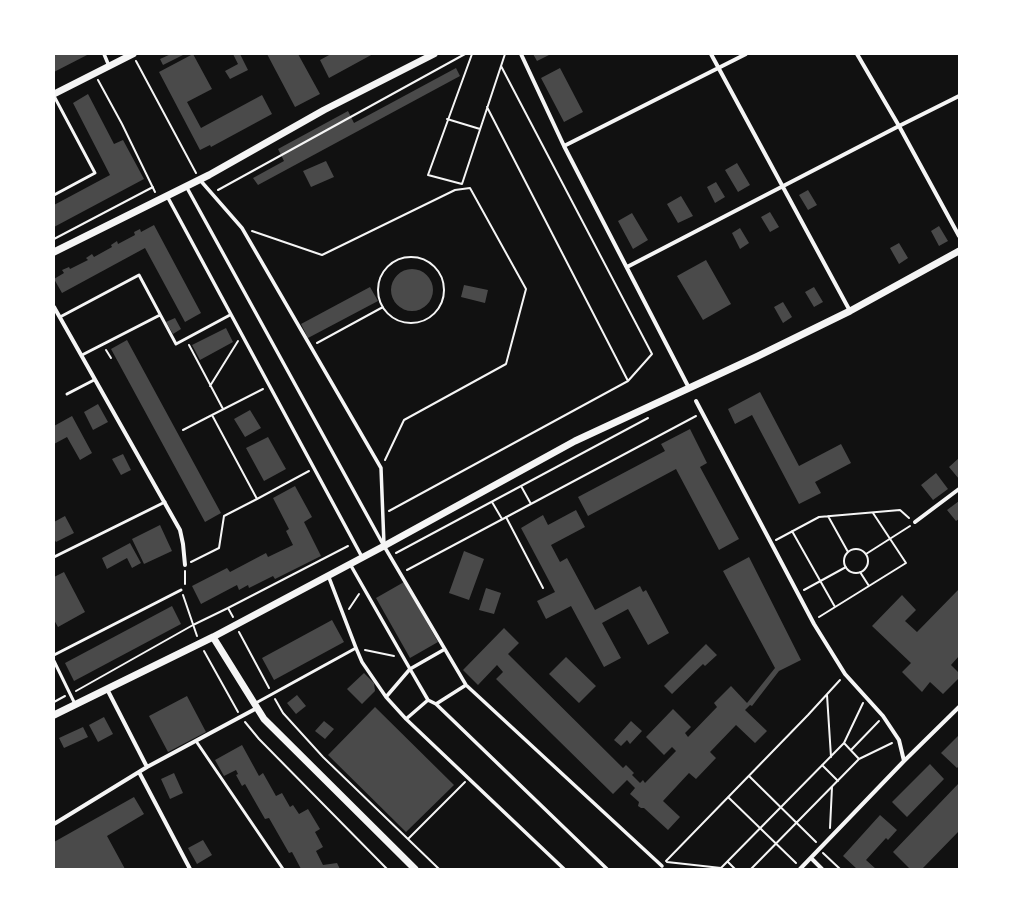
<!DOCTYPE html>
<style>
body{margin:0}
#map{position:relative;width:1013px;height:923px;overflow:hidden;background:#111;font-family:"Alegreya Sans",sans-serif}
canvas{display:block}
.frame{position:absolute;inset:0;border:55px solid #fff;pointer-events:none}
</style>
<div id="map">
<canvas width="1013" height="923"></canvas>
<div class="frame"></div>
</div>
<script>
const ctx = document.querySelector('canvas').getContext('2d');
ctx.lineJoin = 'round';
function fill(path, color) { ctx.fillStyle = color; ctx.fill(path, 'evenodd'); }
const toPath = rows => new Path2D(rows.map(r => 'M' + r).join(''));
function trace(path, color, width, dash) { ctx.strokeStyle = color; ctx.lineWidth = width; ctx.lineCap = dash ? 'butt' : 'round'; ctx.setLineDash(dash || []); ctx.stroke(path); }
const building = toPath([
 [54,54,89,54,54,72],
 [171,54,185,54,163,65,160,59],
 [193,54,212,89,187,102,201,128,262,95,272,114,211,147,210,145,200,150,159,72],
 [233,54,240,54,248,70,230,79,225,71,238,64],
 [267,54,298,54,320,94,295,107],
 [331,54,373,54,329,78,320,60],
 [533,54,551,54,537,61],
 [456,68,460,76,258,185,253,178,284,161,278,149,348,111,354,123],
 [560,68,583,112,564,122,541,78],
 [88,94,114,144,123,140,144,179,54,227,54,205,110,175,73,103],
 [326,161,334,177,311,187,303,171],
 [737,163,750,185,738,192,725,170],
 [716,182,725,197,715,203,707,187],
 [808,190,817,205,808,210,799,195],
 [681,196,693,216,678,223,667,204],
 [770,212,779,227,770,232,761,217],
 [632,213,648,240,633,249,618,221],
 [154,225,201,313,185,322,145,248,62,293,54,279,64,273,62,270,69,267,70,269,88,260,86,258,92,254,94,257,112,247,111,245,117,241,118,244,135,235,134,232,140,229,141,232],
 [939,226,948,241,939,246,931,231],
 [740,228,749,243,740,249,732,233],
 [899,243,908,258,899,264,890,248],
 [706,260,731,304,703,320,677,276],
 '391 290a21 21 0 1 1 42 0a21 21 0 1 1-42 0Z',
 [464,285,488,290,485,303,461,297],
 [370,287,378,301,308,338,301,324],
 [814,287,823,302,814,307,805,292],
 [783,302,792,317,783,323,774,307],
 [175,318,181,329,173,334,166,322],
 [226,328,233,342,200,360,192,345],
 [127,340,221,513,205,522,111,349],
 [760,392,799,466,841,444,851,463,815,482,821,493,799,504,752,415,735,424,728,409],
 [98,404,108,422,93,430,84,412],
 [250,410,261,428,245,437,234,419],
 [72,416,92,453,80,460,67,437,54,444,54,426],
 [690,429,707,463,700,467,739,539,719,550,676,469,588,516,578,497,665,451,661,444],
 [268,437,286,469,264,481,246,448],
 [123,454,131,470,121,475,112,459],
 [959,458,959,479,949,467],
 [936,473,948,489,933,500,921,485],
 [295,486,312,517,304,522,321,556,275,579,273,576,249,588,248,585,239,590,237,585,201,604,192,586,227,568,230,572,266,553,268,557,293,545,286,531,289,529,273,498],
 [959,501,959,519,956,521,947,510],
 [576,510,585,527,551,545,560,562,567,558,595,610,640,586,643,592,646,590,669,633,648,645,628,609,602,623,621,658,604,667,571,606,546,619,537,601,555,592,521,528,543,515,548,525],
 [65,516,74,533,56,542,54,539,54,522],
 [160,525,172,551,144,564,132,539],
 [130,543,141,563,132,568,127,558,107,569,102,558],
 [464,551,484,559,469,600,449,593],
 [749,557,801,660,779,671,752,706,750,705,745,710,767,731,755,743,736,725,710,752,716,758,696,779,689,773,663,801,680,817,668,830,644,808,641,808,638,806,639,802,630,794,635,788,627,780,613,794,496,679,503,672,497,665,478,685,463,670,504,628,519,643,508,654,623,768,626,765,634,773,632,775,640,783,643,780,645,783,676,751,672,747,664,755,646,737,673,709,691,727,685,733,688,737,717,707,714,703,731,686,747,703,775,668,723,571],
 [64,572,85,612,58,627,54,620,54,577],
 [404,582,438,642,410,658,376,598],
 [486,588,501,593,494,614,479,610],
 [959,589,959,656,951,665,959,673,959,678,943,694,930,682,922,692,902,672,911,663,872,626,902,595,916,610,905,621,917,632],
 [172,606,181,624,74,681,65,663],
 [332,620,344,642,274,680,262,658],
 [706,644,717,655,705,666,703,664,672,694,664,686],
 [566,657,596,686,579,703,549,674],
 [364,673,374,683,375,691,362,704,347,689],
 [297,695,306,706,296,714,287,703],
 [187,696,206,732,168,752,149,716],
 [375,707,454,785,406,832,328,755],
 [104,717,113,734,98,742,89,725],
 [324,721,334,729,325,739,315,731],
 [631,721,642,731,630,744,627,740,621,746,614,740],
 [83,727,88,737,64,748,59,738],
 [959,735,959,766,957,768,941,753],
 [242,745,259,776,263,773,276,796,282,793,290,807,293,805,299,814,308,809,320,829,315,832,323,847,316,851,323,865,337,863,340,869,301,869,292,852,289,853,269,818,265,819,245,784,242,786,236,775,238,774,236,770,224,776,215,760],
 [930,764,944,779,907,817,892,802],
 [174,773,183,793,170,799,161,779],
 [959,783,959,831,922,869,910,869,893,852],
 [134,797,144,814,107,836,125,869,54,869,54,842],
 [880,815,897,830,888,840,886,838,866,860,876,869,857,869,843,856],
 [203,840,212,855,197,864,188,848]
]);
const path = toPath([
 [472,54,428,175,462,184,505,54],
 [136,61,196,173],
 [98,80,122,124,155,192],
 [487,107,628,381],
 [447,119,480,129],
 [218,190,465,54],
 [252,231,322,255,455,190,470,188,526,289,506,364,404,420,385,460],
 [54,239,153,187],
 '378 290a33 33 0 1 1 66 0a33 33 0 1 1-66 0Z',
 [317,343,383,307],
 [189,345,223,409],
 [106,350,111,358],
 [210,386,238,341],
 [183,430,212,415],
 [521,486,531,504],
 [257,499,309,471],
 [492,502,502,519],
 [389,511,628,381,652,354,501,66],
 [828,516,848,552],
 [506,517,543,588],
 [792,531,835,607],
 [776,540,819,517,900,510,909,518],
 '844 561a12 12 0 1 1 24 0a12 12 0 1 1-24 0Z',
 [396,553,648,418],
 [866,554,910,526],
 [191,562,219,548,224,516,257,499,212,415,263,389],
 [407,570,696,416],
 [860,572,869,586],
 [185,584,185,571],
 [804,590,846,567],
 [183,595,197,636],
 [228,608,348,546],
 [349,609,359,594],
 [819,617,906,563,873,513],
 [239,632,269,688],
 [365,650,394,656],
 [204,651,238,712],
 [76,691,193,625,228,608,233,617],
 [827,695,831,757],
 [275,699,283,713,323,757,439,869],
 [54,702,65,696],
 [245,722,259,739,387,869],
 [844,743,859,759],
 [851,750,879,721],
 [822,765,838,781],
 [749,776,816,842],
 [728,797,796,863],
 [830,828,832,787],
 [408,839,465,782],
 [823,853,840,869],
 [666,861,808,715,840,680],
 [667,862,721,868],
 [728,862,735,869],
 [720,869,844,743,863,703],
 [751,869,859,759,892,743]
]);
const service = toPath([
 [54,96,95,173,54,195],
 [60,317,139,275,176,344,230,315],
 [82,355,160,315],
 [67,394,94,380],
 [54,557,165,502],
 [54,655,181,590],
 [54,661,75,704],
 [254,704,356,648],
 [196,741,283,869]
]);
const pedestrian = toPath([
 [104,54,109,66],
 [200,180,242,228,381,468,384,545],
 [186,186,384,546,466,685,662,866],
 [167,196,362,557],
 [350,564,410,669,428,700],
 [328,575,356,648,362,662,386,697,406,719],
 [466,685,436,704,607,869],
 [386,697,410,669,445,649],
 [436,704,428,700,406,719,564,869]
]);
const minor = toPath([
 [521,54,564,146,689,388],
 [711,54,850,311],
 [857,54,899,126,959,236],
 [564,146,746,54],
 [627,267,899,126,959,96],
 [54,307,180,530,183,544,185,565],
 [696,401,814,624,845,674,883,716,899,740,904,761],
 [915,522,959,489],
 [107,689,147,767],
 [139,772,190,869],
 [54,824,147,767,257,708],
 [811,858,822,869],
 [800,869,904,761,959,707]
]);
const tertiary = toPath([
 [54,94,133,54],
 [54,252,209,175,324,110,434,54],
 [213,637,264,719,415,869],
 [54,715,213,637,384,546,575,441,756,357,850,311,959,251]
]);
fill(building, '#4a4a4a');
trace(path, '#f5f5f5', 2);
trace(service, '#f5f5f5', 3);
trace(pedestrian, '#f5f5f5', 3.5);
trace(minor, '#f5f5f5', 4);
trace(tertiary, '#f5f5f5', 7);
</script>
